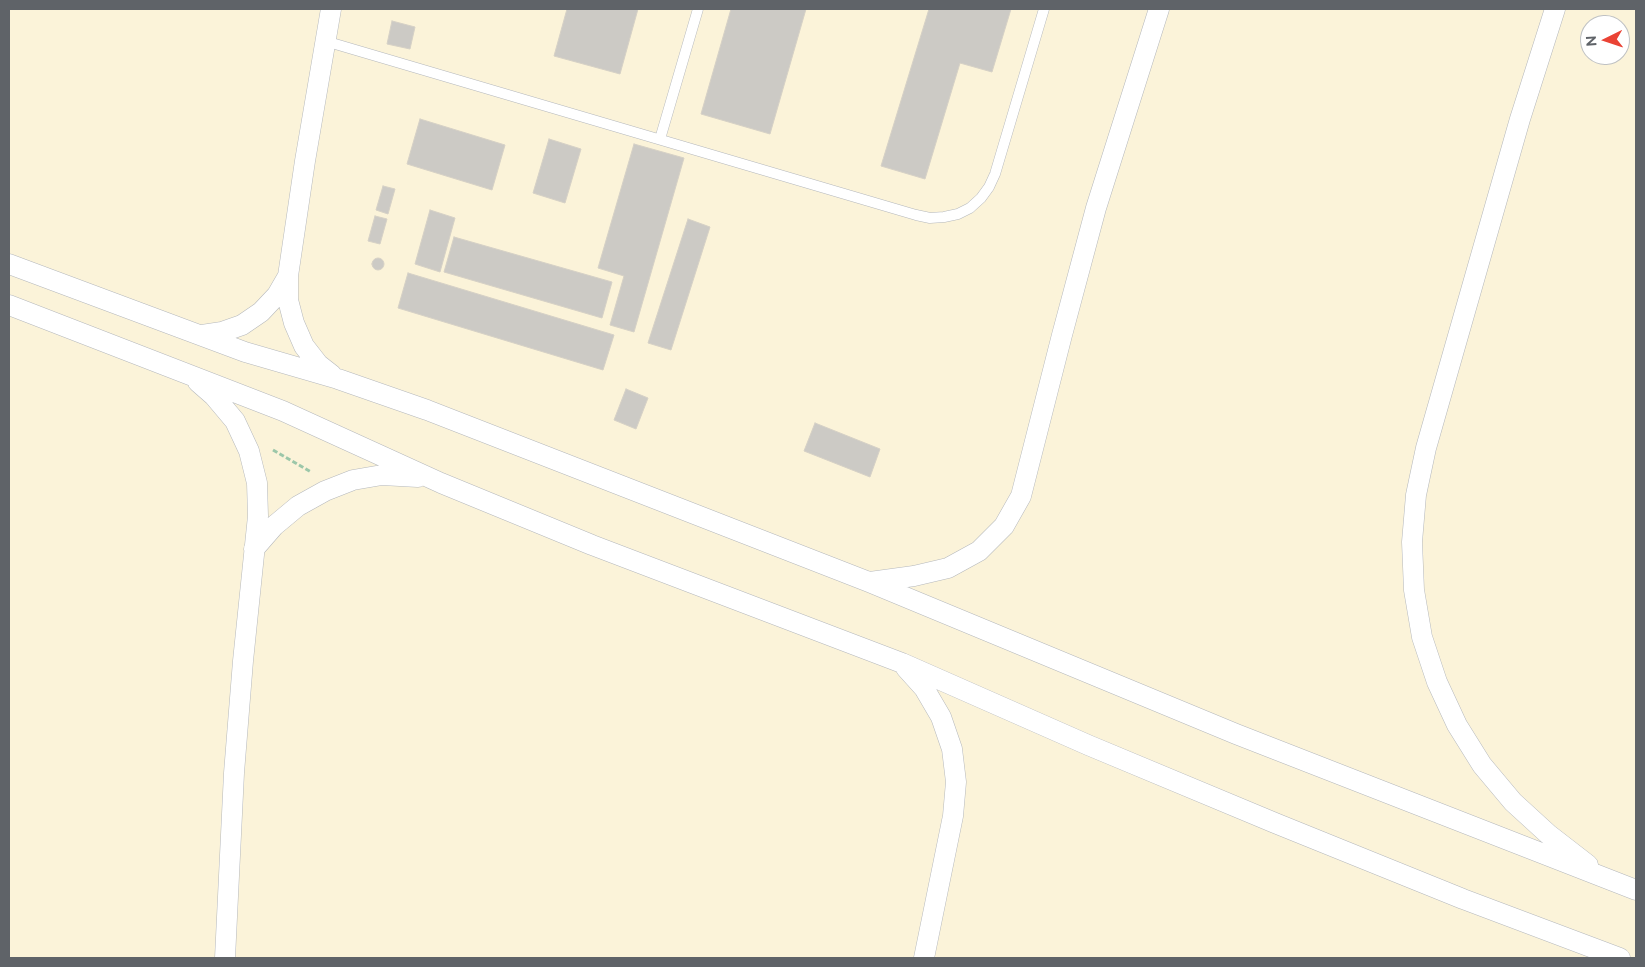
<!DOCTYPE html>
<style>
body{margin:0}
#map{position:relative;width:1645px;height:967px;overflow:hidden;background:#f1efe8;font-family:Raleway,sans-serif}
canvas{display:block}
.frame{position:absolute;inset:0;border:10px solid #5f6368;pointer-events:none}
.north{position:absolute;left:1580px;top:15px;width:50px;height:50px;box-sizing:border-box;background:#fff;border:1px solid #bfc1c3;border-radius:50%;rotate:266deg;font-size:14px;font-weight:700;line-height:20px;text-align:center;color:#5f6368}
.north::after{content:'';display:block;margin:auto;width:18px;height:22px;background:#ea4335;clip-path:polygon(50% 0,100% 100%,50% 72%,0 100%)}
</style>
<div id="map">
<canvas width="1645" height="967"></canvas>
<div class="frame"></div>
<div class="north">N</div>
</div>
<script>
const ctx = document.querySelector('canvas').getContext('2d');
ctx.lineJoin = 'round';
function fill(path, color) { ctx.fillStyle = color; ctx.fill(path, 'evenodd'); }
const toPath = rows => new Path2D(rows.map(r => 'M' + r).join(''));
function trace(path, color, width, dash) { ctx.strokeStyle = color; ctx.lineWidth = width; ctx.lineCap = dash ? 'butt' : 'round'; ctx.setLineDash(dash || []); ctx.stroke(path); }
const sand = toPath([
 [9,9,1636,9,1636,958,9,958],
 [1590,25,1620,25,1620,55,1590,55]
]);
const building = toPath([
 [567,9,638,9,620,74,554,56,567,9],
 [731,9,806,9,770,134,701,114,731,9],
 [929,9,1011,9,992,72,960,63,925,179,881,166,929,9],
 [392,21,415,27,410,49,387,44,392,21],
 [420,119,505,145,492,190,407,164,420,119],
 [549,139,581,149,565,203,533,193,549,139],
 [634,144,684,158,634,332,610,325,624,276,598,268,634,144],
 [383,186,395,189,388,214,376,210,383,186],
 [430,210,455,218,440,272,415,264,430,210],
 [375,216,387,219,380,244,368,241,375,216],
 [688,219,710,227,671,350,648,343,688,219],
 [454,237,612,282,602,318,444,272,454,237],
 '372 264a6 6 0 1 1 12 0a6 6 0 1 1-12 0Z',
 [408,273,614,335,603,370,398,308,408,273],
 [626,389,648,398,636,429,614,420,626,389],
 [815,423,880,449,870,477,804,451,815,423]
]);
const path = toPath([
 [273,450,311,472]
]);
const lane = toPath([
 [325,41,916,215,930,218,944,217,958,214,970,208,981,198,989,187,995,174,1044,9],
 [660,139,698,9]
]);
const street = toPath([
 [331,9,305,161,288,276,288,300,294,323,304,346,318,364,332,375],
 [1555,9,1520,119,1426,448,1416,495,1412,542,1414,590,1422,637,1437,682,1457,725,1482,765,1513,802,1548,834,1588,865],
 [9,264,245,352,338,379,427,410,869,582,1236,734,1636,890],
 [9,305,283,411,441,483,592,545,902,663,1088,745,1275,823,1463,899,1620,958],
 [202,335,222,332,242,325,261,312,277,295,288,276],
 [198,382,214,396,235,421,249,451,257,483,258,516,243,661,234,773,225,958],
 [254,549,274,526,298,506,325,491,353,480,382,475,418,477],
 [870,582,914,576,948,568,979,551,1004,526,1021,496,1062,335,1096,208,1159,9],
 [906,668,924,688,941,717,952,749,956,782,953,816,924,958]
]);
fill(sand, '#fbf3d9');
fill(building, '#cccac5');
trace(building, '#d6d1c6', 1);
trace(lane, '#b5b8bc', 11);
trace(street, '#b5b8bc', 21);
trace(path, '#9cc7a9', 3, [5, 2.5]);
trace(lane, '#fff', 10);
trace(street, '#fff', 20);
</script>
